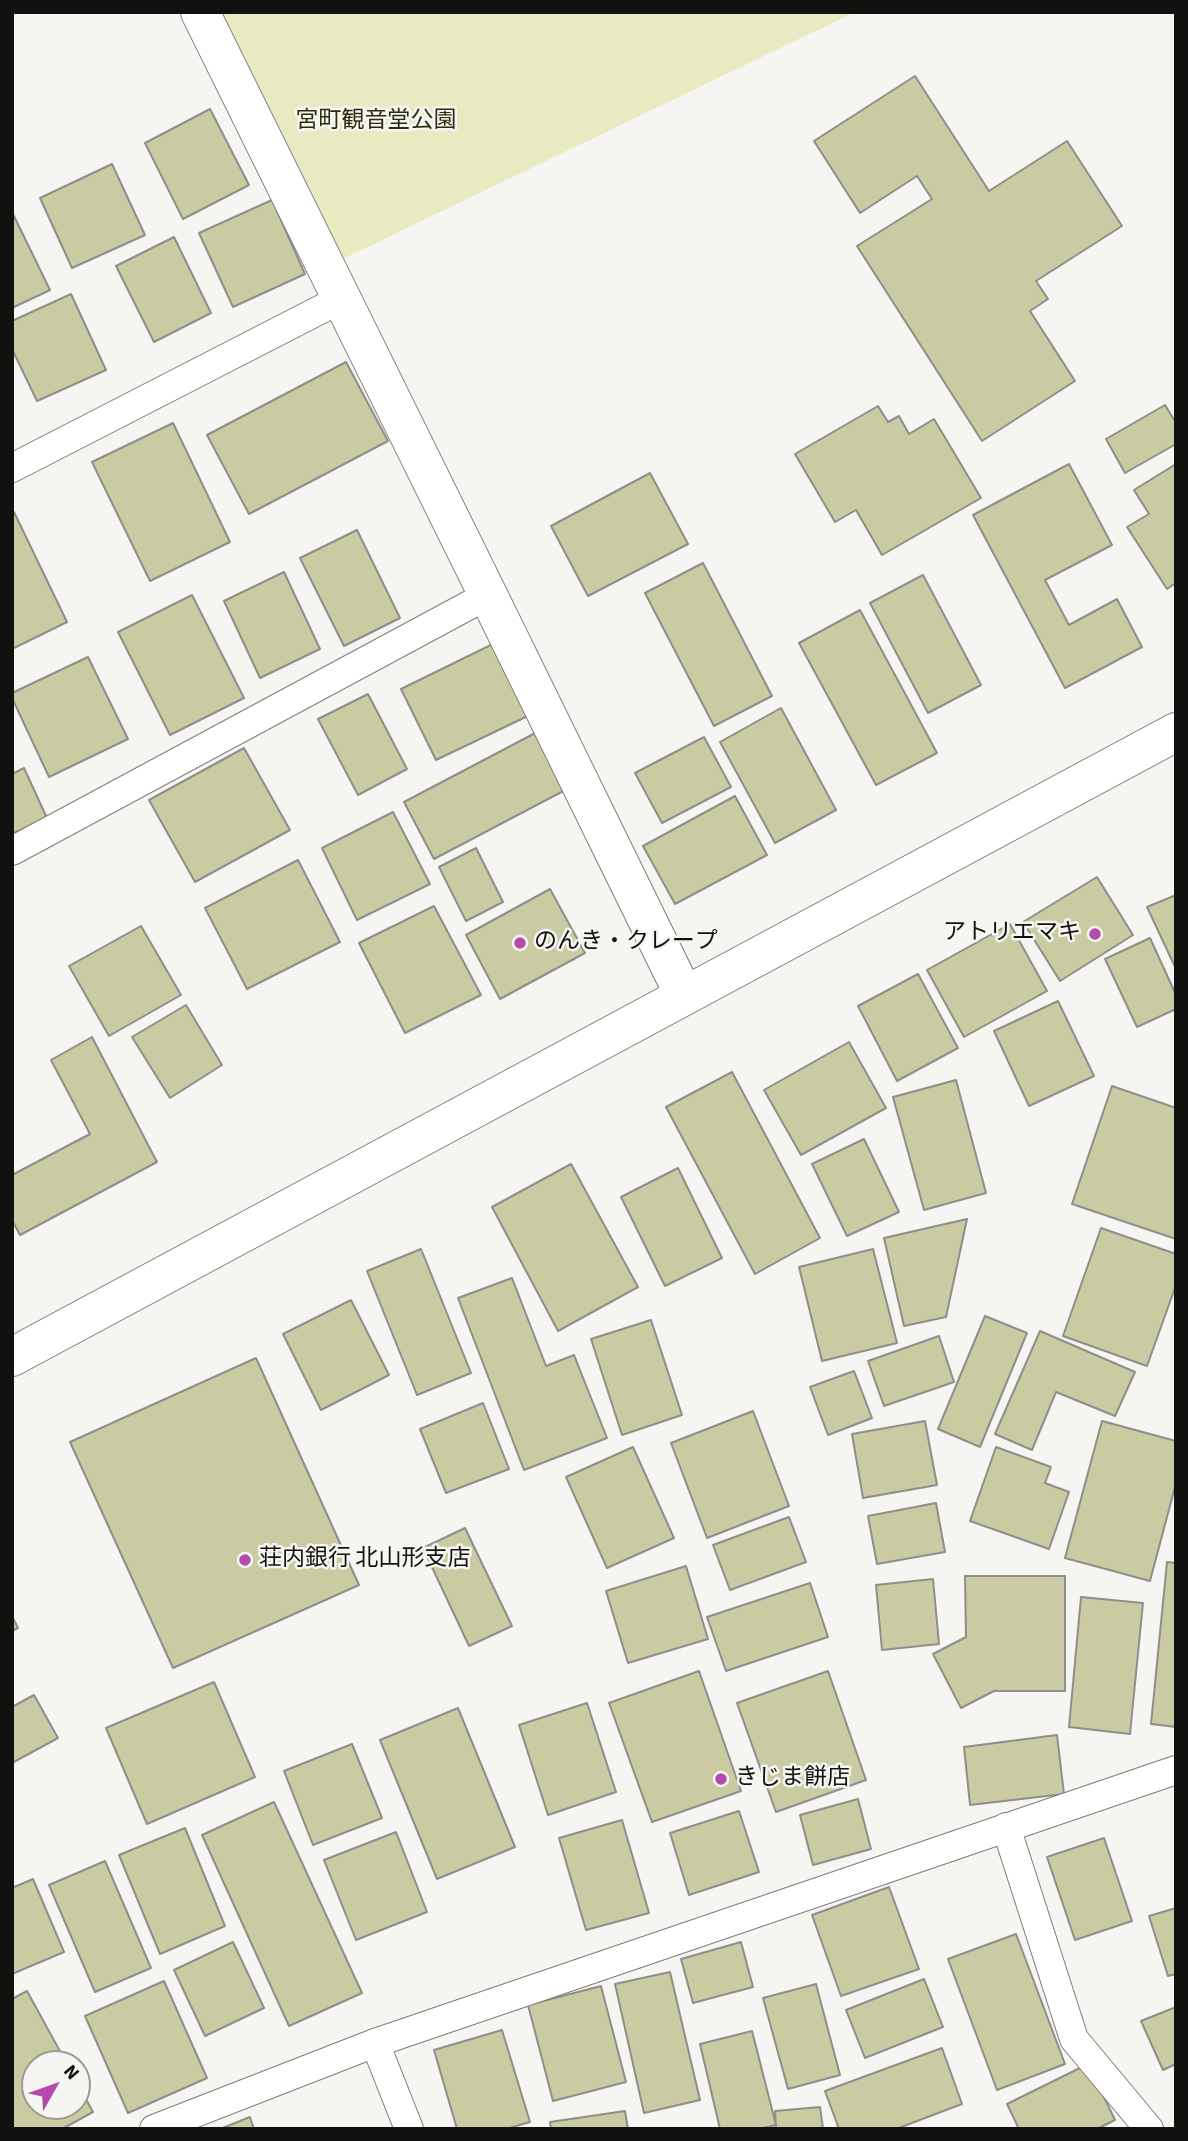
<!DOCTYPE html>
<meta charset="utf-8">
<style>
body{margin:0}
#map{position:relative;width:1188px;height:2141px;overflow:hidden;background:#f5f5f1;font-family:"Source Sans 3",sans-serif}
canvas{display:block}
.frame{position:absolute;inset:0;border:14px solid #111110;pointer-events:none}
.north{position:absolute;left:21px;top:2050px;width:70px;height:70px;box-sizing:border-box;background:#f5f5f1;border:2px solid #9a9a97;border-radius:50%;rotate:50deg;font-size:19px;font-weight:700;line-height:28px;text-align:center;color:#111110}
.north::after{content:'';display:block;margin:auto;width:24px;height:32px;background:#b34aac;clip-path:polygon(50% 0,100% 100%,50% 72%,0 100%)}
</style>
<div id="map">
<canvas width="1188" height="2141"></canvas>
<div class="frame"></div>
<div class="north">N</div>
</div>
<script>
const ctx = document.querySelector('canvas').getContext('2d');
ctx.lineJoin = 'round';
function fill(path, color) { ctx.fillStyle = color; ctx.fill(path, 'evenodd'); }
const toPath = rows => new Path2D(rows.map(r => 'M' + r).join(''));
function trace(path, color, width, dash) { ctx.strokeStyle = color; ctx.lineWidth = width; ctx.lineCap = dash ? 'butt' : 'round'; ctx.setLineDash(dash || []); ctx.stroke(path); }
function drawText(font, color, halo, rows, align = 'center') {
  ctx.font = font + ' "Source Sans 3","Noto Sans JP",sans-serif'; ctx.lineWidth = 5; ctx.setLineDash([]); ctx.textBaseline = 'middle'; ctx.strokeStyle = halo; ctx.fillStyle = color; for (const [text, x, y, turn = 0] of rows) {
    ctx.save(); ctx.translate(x, y); ctx.rotate((+turn || 0) * Math.PI / 180); ctx.textAlign = isNaN(turn) ? turn : align; if (halo) ctx.strokeText(text, 0, 0); ctx.fillText(text, 0, 0); ctx.restore();
  }
}
const green = toPath([
 [200,12,855,12,326,267]
]);
const building = toPath([
 [915,76,989,191,1067,141,1122,226,1036,281,1048,299,1030,311,1075,381,982,441,857,246,932,199,917,176,860,213,814,141,915,76],
 [210,109,249,185,183,219,145,143,210,109],
 [112,164,145,235,72,268,40,198,112,164],
 [272,200,305,274,233,307,199,233,272,200],
 [12,212,50,290,12,308,12,212],
 [174,237,211,313,154,342,116,266,174,237],
 [71,294,106,370,37,401,12,349,12,321,71,294],
 [346,362,388,441,249,514,207,435,346,362],
 [1165,405,1176,423,1176,444,1125,473,1106,439,1165,405],
 [878,406,888,422,899,416,909,434,934,419,981,498,882,555,856,510,835,522,795,454,878,406],
 [173,423,230,542,150,581,92,462,173,423],
 [1069,464,1112,545,1045,580,1069,625,1117,599,1142,647,1065,688,973,515,1069,464],
 [1176,464,1176,583,1167,589,1127,527,1149,514,1134,490,1176,464],
 [650,473,688,544,588,596,551,526,650,473],
 [14,512,67,622,12,649,12,513,14,512],
 [357,530,400,618,344,646,300,558,357,530],
 [703,563,772,696,714,726,645,593,703,563],
 [284,572,320,649,260,678,224,601,284,572],
 [923,575,981,685,928,713,870,603,923,575],
 [192,595,244,698,170,735,118,632,192,595],
 [860,610,937,753,876,785,799,643,860,610],
 [499,641,534,713,436,760,401,689,499,641],
 [88,657,128,739,49,777,12,698,12,693,88,657],
 [368,694,407,769,358,795,318,719,368,694],
 [781,708,836,810,775,843,720,742,781,708],
 [541,730,571,787,434,859,404,802,541,730],
 [704,737,731,787,662,823,635,773,704,737],
 [244,748,290,830,195,882,149,800,244,748],
 [24,768,47,818,12,834,12,774,24,768],
 [735,796,767,855,675,904,643,846,735,796],
 [393,812,430,884,357,920,322,848,393,812],
 [476,848,503,902,466,921,439,867,476,848],
 [298,860,340,942,247,989,205,908,298,860],
 [1097,877,1133,935,1060,981,1023,922,1097,877],
 [550,889,585,953,500,999,466,935,550,889],
 [1176,895,1176,969,1147,907,1176,895],
 [434,906,481,995,405,1033,359,943,434,906],
 [1010,924,1047,991,964,1037,927,970,1010,924],
 [141,926,181,995,109,1036,69,966,141,926],
 [1150,938,1176,995,1176,1009,1137,1027,1105,959,1150,938],
 [918,974,958,1048,897,1081,858,1006,918,974],
 [1058,1001,1094,1076,1029,1106,994,1031,1058,1001],
 [186,1005,222,1065,170,1098,132,1037,186,1005],
 [92,1037,157,1162,20,1235,12,1220,12,1175,90,1134,51,1060,92,1037],
 [849,1042,886,1108,801,1155,764,1090,849,1042],
 [732,1072,820,1238,755,1274,666,1107,732,1072],
 [956,1080,986,1193,924,1210,893,1097,956,1080],
 [1112,1086,1176,1108,1176,1239,1072,1204,1112,1086],
 [864,1139,899,1212,847,1236,812,1164,864,1139],
 [571,1164,638,1287,558,1331,492,1207,571,1164],
 [678,1168,722,1258,665,1286,621,1197,678,1168],
 [967,1219,946,1317,904,1326,884,1238,967,1219],
 [1101,1228,1176,1254,1176,1285,1147,1366,1063,1336,1101,1228],
 [421,1249,471,1373,417,1395,367,1271,421,1249],
 [873,1249,897,1343,822,1361,799,1267,873,1249],
 [512,1278,546,1366,574,1355,607,1438,524,1470,458,1298,512,1278],
 [351,1300,389,1375,321,1410,283,1334,351,1300],
 [985,1316,1027,1333,980,1447,938,1429,985,1316],
 [651,1320,682,1415,622,1435,591,1339,651,1320],
 [1040,1331,1135,1372,1115,1416,1056,1392,1032,1450,995,1434,1040,1331],
 [939,1336,954,1382,884,1406,868,1361,939,1336],
 [256,1358,359,1585,173,1668,70,1442,256,1358],
 [854,1371,872,1418,828,1435,810,1387,854,1371],
 [483,1403,509,1469,446,1493,420,1429,483,1403],
 [753,1411,789,1506,707,1538,671,1443,753,1411],
 [925,1421,937,1485,863,1498,852,1434,925,1421],
 [1102,1421,1176,1441,1176,1483,1150,1581,1065,1558,1102,1421],
 [633,1447,674,1538,607,1568,566,1477,633,1447],
 [996,1447,1051,1467,1045,1483,1069,1492,1049,1549,970,1521,996,1447],
 [936,1503,945,1552,877,1564,868,1516,936,1503],
 [789,1517,806,1562,730,1590,713,1545,789,1517],
 [465,1528,512,1626,469,1646,423,1548,465,1528],
 [1167,1562,1176,1563,1176,1727,1151,1724,1167,1562],
 [686,1566,708,1639,628,1663,606,1591,686,1566],
 [965,1576,1065,1576,1065,1691,994,1691,961,1708,933,1654,966,1637,965,1576],
 [933,1579,939,1644,882,1650,876,1585,933,1579],
 [810,1583,828,1637,726,1671,707,1617,810,1583],
 [1081,1597,1143,1603,1130,1734,1069,1727,1081,1597],
 [12,1616,18,1628,12,1631,12,1616],
 [699,1671,741,1791,652,1822,609,1703,699,1671],
 [828,1671,866,1780,776,1812,737,1703,828,1671],
 [214,1682,255,1777,147,1824,106,1728,214,1682],
 [34,1695,58,1738,12,1763,12,1707,34,1695],
 [587,1703,616,1792,548,1815,519,1725,587,1703],
 [458,1708,515,1847,437,1879,380,1740,458,1708],
 [1057,1735,1064,1794,970,1805,964,1747,1057,1735],
 [352,1744,382,1818,313,1845,284,1771,352,1744],
 [858,1799,871,1849,813,1865,800,1815,858,1799],
 [274,1802,362,1993,289,2026,202,1835,274,1802],
 [739,1811,759,1872,689,1895,670,1833,739,1811],
 [622,1820,649,1913,586,1930,559,1838,622,1820],
 [185,1828,225,1926,160,1954,119,1855,185,1828],
 [396,1832,427,1912,356,1940,324,1860,396,1832],
 [1104,1838,1132,1921,1075,1940,1047,1857,1104,1838],
 [105,1861,151,1968,95,1992,49,1885,105,1861],
 [33,1879,64,1952,12,1974,12,1888,33,1879],
 [889,1887,919,1969,841,1996,812,1915,889,1887],
 [1176,1908,1176,1974,1168,1976,1149,1916,1176,1908],
 [1016,1934,1065,2064,997,2090,948,1959,1016,1934],
 [233,1942,264,2008,205,2036,174,1970,233,1942],
 [741,1942,753,1987,693,2003,681,1959,741,1942],
 [670,1972,700,2100,644,2113,615,1984,670,1972],
 [924,1979,943,2027,865,2058,846,2010,924,1979],
 [164,1981,207,2078,128,2113,85,2016,164,1981],
 [816,1984,840,2075,788,2089,763,1998,816,1984],
 [601,1986,626,2082,553,2101,528,2005,601,1986],
 [27,1991,67,2064,35,2064,35,2106,77,2106,77,2083,93,2112,62,2129,12,2129,12,1999,27,1991],
 [1176,2007,1176,2064,1163,2070,1141,2021,1176,2007],
 [502,2030,530,2122,506,2129,457,2129,434,2050,502,2030],
 [752,2031,776,2125,759,2129,720,2129,700,2044,752,2031],
 [942,2048,962,2104,896,2129,839,2129,825,2091,942,2048],
 [1088,2064,1115,2120,1097,2129,1019,2129,1007,2104,1088,2064],
 [820,2107,823,2129,776,2129,775,2111,820,2107],
 [625,2111,628,2129,551,2129,550,2122,625,2111],
 [250,2117,254,2129,220,2129,250,2117]
]);
const service = toPath([
 [12,468,341,299],
 [12,851,488,595],
 [1006,1827,1074,2039,1149,2129],
 [375,2043,409,2129],
 [154,2129,375,2043,1176,1770]
]);
const minor = toPath([
 [200,12,488,595,684,995]
]);
const tertiary = toPath([
 [12,1357,1176,732]
]);
const markers = [
 [1095,934,7,"#b34aac"],
 [520,943,7,"#b34aac"],
 [245,1560,7,"#b34aac"],
 [721,1779,7,"#b34aac"]
];
const parkNames = [
 ["宮町観音堂公園",376,122]
];
const poiNames = [
 ["アトリエマキ",1081,934,"right"],
 ["のんき・クレープ",534,943],
 ["荘内銀行 北山形支店",259,1560],
 ["きじま餅店",735,1779]
];
fill(green, '#e9eac2');
fill(building, '#cacba2');
trace(building, '#8e8e8a', 2);
trace(service, '#7c7c78', 30);
trace(minor, '#7c7c78', 40);
trace(tertiary, '#7c7c78', 40);
trace(service, '#fff', 28);
trace(minor, '#fff', 38);
trace(tertiary, '#fff', 38);
for (const [x, y, r, color] of markers) { const dot = new Path2D(); dot.arc(x, y, r, 0, 2 * Math.PI); ctx.fillStyle = color; ctx.fill(dot); trace(dot, '#f5f5f1', 2.5); }
drawText('23px', '#2c2b0a', '#f5f5f1', parkNames);
drawText('23px', '#111110', '#f5f5f1', poiNames, 'left');
</script>
